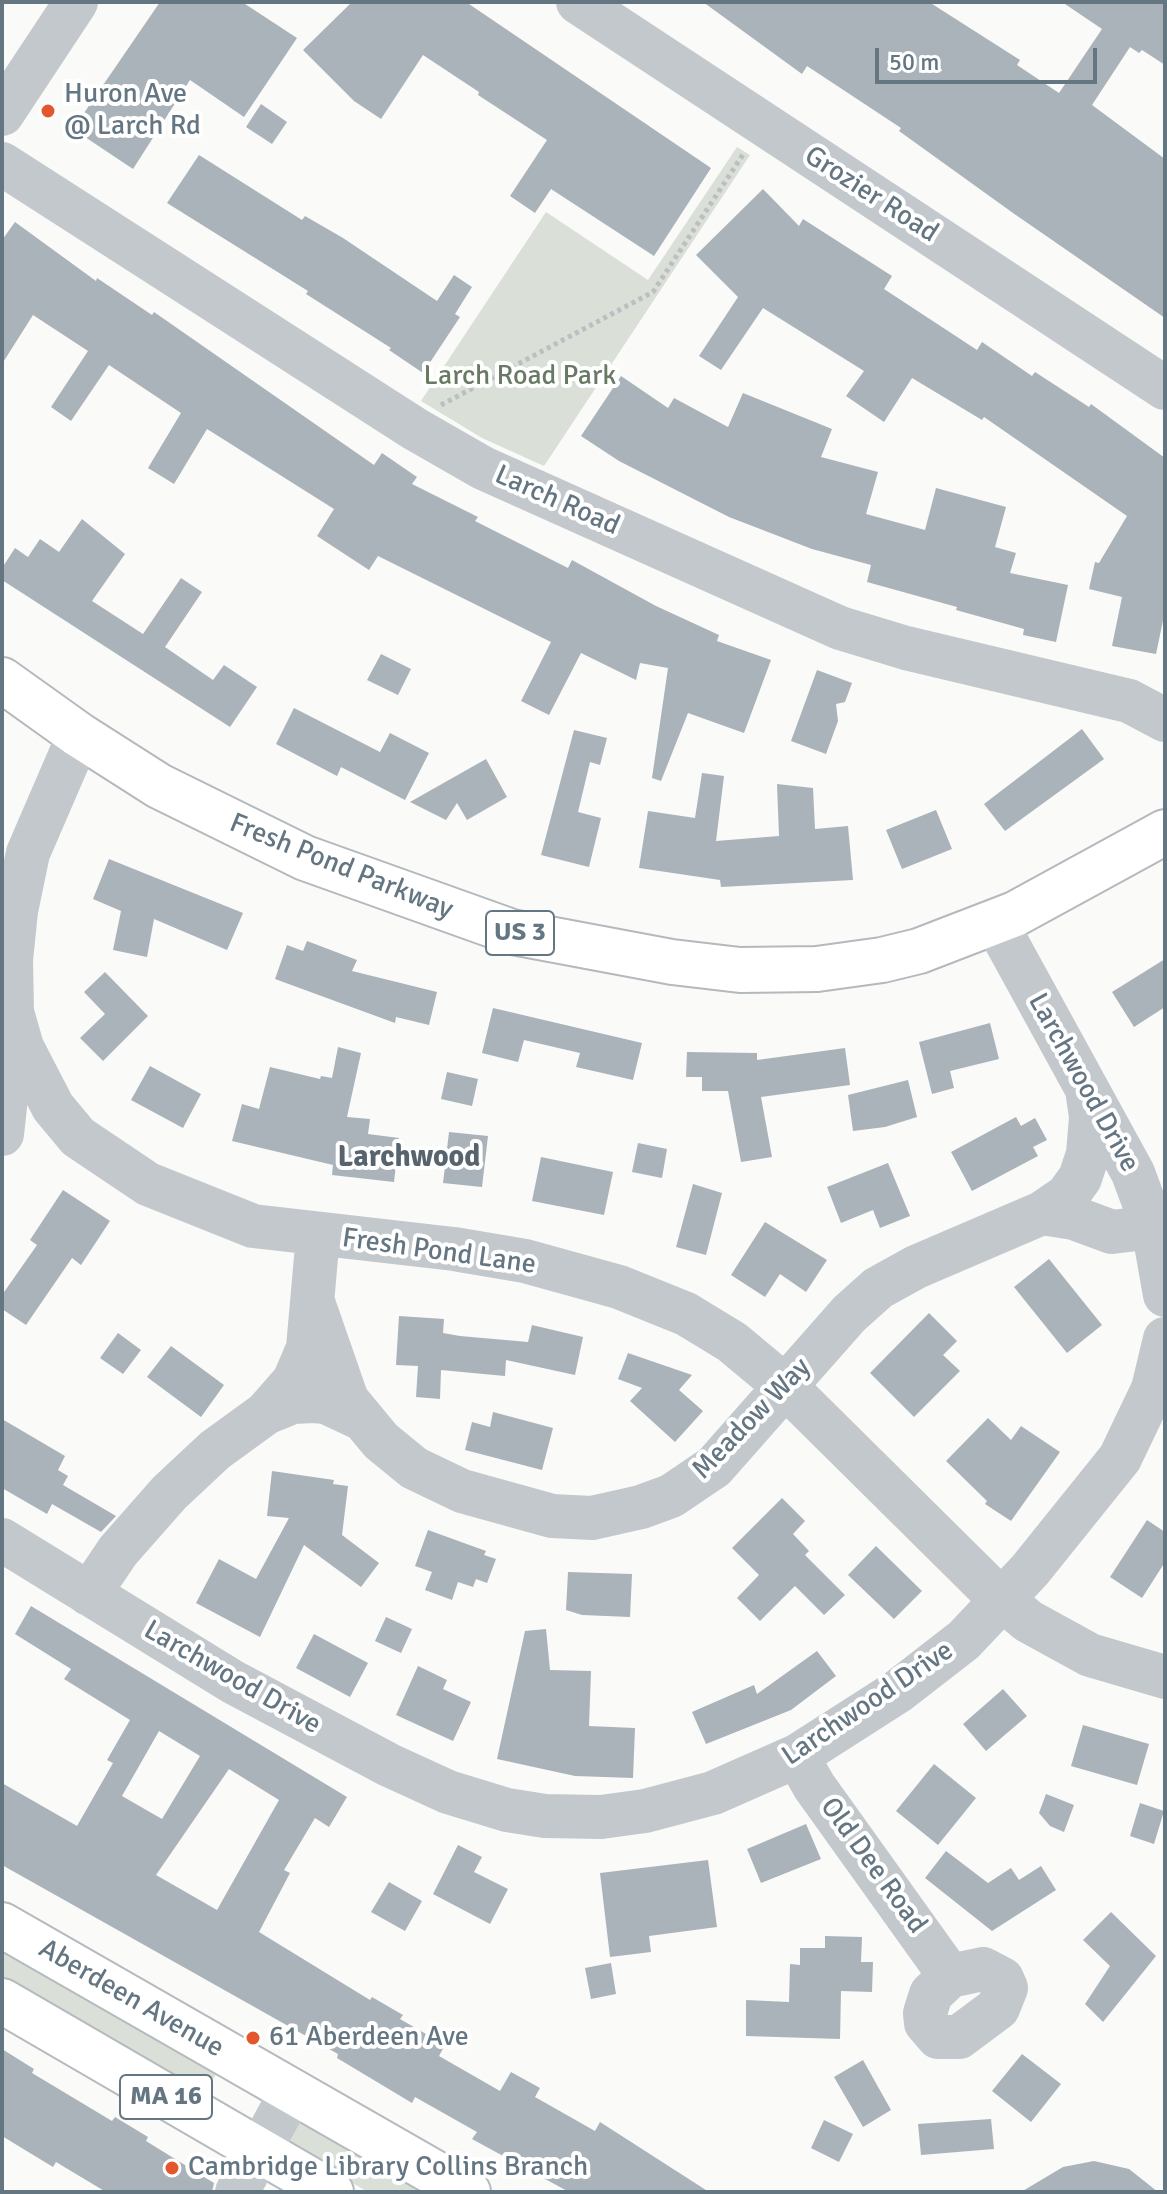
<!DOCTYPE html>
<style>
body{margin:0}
#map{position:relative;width:1167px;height:2194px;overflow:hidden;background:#fafaf8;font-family:Signika,sans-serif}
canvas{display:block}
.frame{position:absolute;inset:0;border:4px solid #657683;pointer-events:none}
.scale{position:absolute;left:875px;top:48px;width:222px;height:36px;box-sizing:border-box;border:4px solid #657683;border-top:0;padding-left:10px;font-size:24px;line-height:28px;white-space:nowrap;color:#657683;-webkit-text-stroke:6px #fff;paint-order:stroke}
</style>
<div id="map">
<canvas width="1167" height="2194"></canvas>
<div class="frame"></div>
<div class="scale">50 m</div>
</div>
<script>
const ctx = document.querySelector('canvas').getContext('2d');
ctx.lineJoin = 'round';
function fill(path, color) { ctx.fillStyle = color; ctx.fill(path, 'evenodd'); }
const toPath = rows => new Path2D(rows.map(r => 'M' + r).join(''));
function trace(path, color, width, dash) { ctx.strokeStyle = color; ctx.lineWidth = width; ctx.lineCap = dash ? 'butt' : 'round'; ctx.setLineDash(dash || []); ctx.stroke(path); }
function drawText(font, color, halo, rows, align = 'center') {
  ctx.font = font + ' Signika,sans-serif'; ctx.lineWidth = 8; ctx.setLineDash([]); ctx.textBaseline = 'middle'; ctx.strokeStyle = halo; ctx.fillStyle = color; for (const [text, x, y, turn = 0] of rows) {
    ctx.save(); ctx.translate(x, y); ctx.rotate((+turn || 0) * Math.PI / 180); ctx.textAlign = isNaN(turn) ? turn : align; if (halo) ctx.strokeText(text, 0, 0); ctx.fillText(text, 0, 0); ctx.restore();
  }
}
const green = toPath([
 [737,147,750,155,544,466,482,438,421,401,546,212,648,280],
 [2,1947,218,2071,202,2097,2,1981],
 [300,2121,424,2192,368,2192,288,2146,284,2128]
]);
const building = toPath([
 [160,2,242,2,297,38,244,117,190,80,133,169,73,129],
 [352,2,466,2,711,168,654,256,551,189,535,213,510,196,547,140,478,95,479,92,423,55,381,119,354,101,303,50],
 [703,2,929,2,1020,60,1017,65,1059,93,1102,29,1062,2,1165,2,1165,65,1142,50,1139,53,1130,47,1092,105,1165,159,1165,318,1013,213,899,131,901,128,807,66,802,74],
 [261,104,287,122,272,144,246,127],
 [199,155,302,220,305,216,343,238,437,301,454,275,472,287,455,314,460,317,423,373,389,350,391,348,306,294,308,291,167,203],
 [763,189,799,226,803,219,892,276,884,289,977,350,982,342,1032,376,1035,372,1089,407,1091,404,1165,458,1165,611,1156,654,1112,646,1122,597,1089,589,1095,562,1099,563,1127,516,984,417,982,420,912,378,884,422,846,396,864,371,763,308,721,370,699,356,738,297,696,255],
 [15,222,96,281,97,278,152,315,154,312,374,465,382,453,417,477,412,484,478,517,475,521,568,568,572,560,656,606,719,635,717,641,771,660,744,733,688,713,661,781,652,778,668,668,640,663,636,680,581,653,549,715,521,701,551,642,378,556,369,570,317,536,334,509,207,429,174,484,148,468,181,413,109,365,71,421,51,407,88,351,33,315,2,364,2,240],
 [621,376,668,408,674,398,728,427,743,393,832,429,821,457,878,472,866,514,925,530,936,488,1006,507,995,547,1016,553,1010,573,1068,585,1056,642,1023,635,1024,629,956,610,957,607,867,582,871,565,812,549,729,517,619,461,581,436],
 [82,519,125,554,92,601,143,634,181,578,202,592,165,647,213,680,224,665,257,687,230,727,2,580,2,568,15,548,28,557,40,539,59,552],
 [381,654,411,669,398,695,367,680],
 [817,670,852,683,845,702,836,704,838,721,826,754,791,741],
 [294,708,380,752,390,733,429,753,405,800,341,767,337,776,276,744],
 [1082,729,1104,759,1005,831,984,804],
 [574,730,607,738,600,765,590,762,578,812,601,818,589,867,541,855],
 [486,759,507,797,467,820,457,803,446,820,410,802],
 [702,773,724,776,716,841,779,836,777,784,813,788,815,829,848,826,853,880,721,887,720,880,639,868,648,811,695,818],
 [936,810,952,849,902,869,886,830],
 [109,859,243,913,227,950,154,919,147,957,113,950,121,911,93,899],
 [307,941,357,960,352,971,437,992,429,1025,396,1017,395,1023,275,979,287,945,303,951],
 [1165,959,1165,1007,1134,1027,1112,992],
 [105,972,148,1016,103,1061,80,1038,105,1014,84,992],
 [493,1008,642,1043,633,1080,576,1067,580,1053,524,1040,518,1062,482,1053],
 [990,1023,999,1059,950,1071,954,1088,932,1094,919,1042],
 [338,1047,361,1053,347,1117,370,1119,368,1134,399,1138,394,1182,332,1175,333,1165,232,1141,242,1104,259,1109,270,1067,320,1079,321,1076,332,1078],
 [845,1048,850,1085,761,1097,772,1157,741,1162,728,1091,702,1091,702,1077,686,1077,687,1052,757,1053,757,1060],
 [150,1066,201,1094,183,1128,131,1100],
 [447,1072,478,1079,472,1106,441,1099],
 [908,1080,917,1117,885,1127,853,1131,848,1095],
 [1016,1117,1021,1126,1035,1118,1047,1140,1033,1147,1038,1156,972,1191,951,1152],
 [449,1132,488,1136,482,1187,443,1183],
 [638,1143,667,1149,662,1178,632,1172],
 [541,1157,613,1172,604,1215,532,1201],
 [888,1163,910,1216,880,1228,873,1210,841,1223,827,1187],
 [693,1184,722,1193,706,1255,676,1247],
 [63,1190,110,1221,81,1265,72,1258,26,1325,2,1309,2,1295,37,1245,30,1240],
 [765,1222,827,1260,806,1292,780,1274,765,1297,731,1275],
 [1049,1259,1102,1325,1067,1353,1014,1287],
 [929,1313,957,1341,943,1355,960,1371,914,1417,870,1373],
 [399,1316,444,1319,443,1333,460,1336,528,1342,532,1325,583,1337,575,1375,506,1360,505,1376,441,1370,440,1399,416,1397,418,1366,396,1365],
 [118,1333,141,1350,123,1374,100,1358],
 [171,1346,224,1385,201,1417,147,1377],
 [628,1353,692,1375,679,1390,703,1411,675,1442,630,1401,642,1388,618,1379],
 [493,1412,553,1428,542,1470,465,1450,472,1422,490,1427],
 [988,1418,1011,1440,1021,1426,1060,1452,1011,1521,985,1504,987,1501,946,1461],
 [2,1419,65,1456,58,1470,68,1476,63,1485,116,1516,101,1532,52,1504,47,1514,2,1488],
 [272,1471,334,1480,333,1484,348,1486,342,1535,379,1563,361,1587,304,1545,260,1637,196,1603,219,1559,256,1579,289,1518,267,1516],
 [782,1498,805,1521,793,1534,809,1551,805,1555,845,1595,824,1615,795,1586,760,1621,737,1598,759,1575,732,1548],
 [1147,1520,1165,1532,1165,1562,1142,1598,1110,1577],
 [428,1530,486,1551,484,1555,496,1559,487,1583,476,1579,473,1587,458,1582,452,1600,425,1590,432,1572,415,1566],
 [876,1546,922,1591,894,1619,848,1575],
 [568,1572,632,1574,630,1617,582,1615,566,1610],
 [31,1606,347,1797,329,1827,315,1818,284,1870,290,1873,259,1932,370,2000,372,1997,403,2015,400,2019,445,2045,439,2056,500,2091,511,2072,540,2088,535,2097,595,2131,600,2122,709,2192,569,2192,472,2139,477,2132,415,2097,412,2103,337,2058,338,2054,2,1865,2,1783,77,1826,113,1763,107,1760,130,1720,64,1679,71,1669,15,1634],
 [159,1731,200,1756,162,1819,122,1796],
 [229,1769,279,1800,217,1910,156,1875],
 [386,1617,412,1629,401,1653,375,1641],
 [546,1629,550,1670,591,1671,589,1726,635,1728,633,1778,575,1776,497,1759,525,1631],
 [314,1634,368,1663,350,1697,296,1668],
 [817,1651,836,1676,791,1710,706,1744,692,1712,754,1685,757,1694],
 [418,1666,447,1680,443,1689,471,1702,453,1741,396,1715],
 [1003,1689,1027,1716,986,1751,963,1724],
 [1083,1725,1149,1744,1137,1785,1071,1766],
 [934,1764,976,1798,938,1845,896,1811],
 [1046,1794,1074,1805,1064,1832,1050,1826,1039,1813],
 [1140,1803,1164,1811,1154,1844,1130,1836],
 [806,1824,821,1859,761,1883,747,1849],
 [458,1845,482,1857,474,1872,508,1889,490,1924,433,1894],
 [946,1851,988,1883,1011,1868,1019,1880,1041,1866,1056,1890,992,1931,925,1878],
 [708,1860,717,1927,649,1936,651,1952,610,1957,600,1873],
 [389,1882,422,1901,405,1931,371,1912],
 [1111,1912,1156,1956,1103,2022,1085,2004,1110,1966,1083,1940],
 [825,1936,862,1937,861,1962,873,1962,872,1992,841,1991,840,2039,746,2036,746,2000,789,2002,790,1964,800,1965,800,1948,825,1948],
 [611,1963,616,1994,591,1999,585,1968],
 [2,2049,34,2069,32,2073,112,2121,115,2117,148,2137,146,2141,214,2183,212,2192,106,2192,56,2162,53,2167,2,2136],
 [1022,2054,1061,2084,1031,2122,992,2091],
 [863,2060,891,2110,863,2127,834,2077],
 [991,2119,994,2149,921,2155,918,2124],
 [824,2120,853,2134,839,2162,811,2148],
 [1094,2161,1129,2169,1158,2192,1021,2192,1063,2167]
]);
const path = toPath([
 [441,405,653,292,744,153]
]);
const minor = toPath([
 [578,2,1165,388],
 [2,114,76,2],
 [2,164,415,429,483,468,840,628,906,648,1129,701,1165,720],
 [79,735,28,853,16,911,11,960,12,1012,22,1047,53,1107,78,1137,148,1184,253,1226,454,1249,525,1261,619,1287,686,1314,732,1342,786,1387,988,1587,1028,1621,1090,1655,1165,1677],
 [996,923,1133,1173,1153,1227,1165,1295],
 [2,1134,13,1033],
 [1042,1213,1074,1218,1112,1232,1153,1227],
 [314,1305,347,1400,381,1441,414,1468,462,1491,552,1516,592,1518,641,1507,671,1496,714,1467,849,1314,878,1288,916,1267,1042,1213,1067,1196,1080,1178,1088,1154,1091,1117,1087,1089],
 [266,1413,294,1381,308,1348,318,1235],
 [2,1540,233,1682,389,1765,448,1792,507,1810,545,1816,601,1817,645,1811,713,1793,797,1756,897,1692,964,1640,1030,1570,1120,1458,1153,1389,1165,1339],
 [89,1594,118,1551,169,1493,215,1450,266,1413,293,1402,313,1401,326,1402,358,1417],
 [797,1756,814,1786,950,1976],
 [983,1969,1002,1979,1006,1988,998,2008,959,2037,938,2037,926,2023,925,2013,931,1994,950,1976,983,1969],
 [237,2192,292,2091]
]);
const major = toPath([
 [2,1925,468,2192],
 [2,2001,331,2192]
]);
const highway = toPath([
 [2,680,79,735,159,786,305,858,512,932,672,962,740,970,817,969,882,960,919,951,1015,914,1165,832]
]);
const markers = [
 [48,111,8,"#e4572e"],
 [253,2038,8,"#e4572e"],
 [172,2168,8,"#e4572e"]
];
const shields = [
 [520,933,68],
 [166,2097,92]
];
const shieldNames = [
 ["US 3",520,933],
 ["MA 16",166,2097]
];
const poiNames = [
 ["Huron Ave",64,95],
 ["@ Larch Rd",64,127],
 ["61 Aberdeen Ave",269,2038],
 ["Cambridge Library Collins Branch",188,2168]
];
const streetNames = [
 ["Grozier Road",871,195,33],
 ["Larch Road",557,501,24],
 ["Fresh Pond Parkway",341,867,22],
 ["Larchwood Drive",1083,1083,61],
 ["Fresh Pond Lane",439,1252,8],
 ["Meadow Way",752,1419,-46],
 ["Larchwood Drive",232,1678,30],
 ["Larchwood Drive",868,1704,-34],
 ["Old Dee Road",873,1866,54],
 ["Aberdeen Avenue",131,1999,30]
];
const parkNames = [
 ["Larch Road Park",520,377]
];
const neighbourhoodNames = [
 ["Larchwood",409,1158]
];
fill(green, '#dadfd7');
fill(building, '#aab3b9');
trace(major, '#b5babe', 48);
trace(highway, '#b4b9bd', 48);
trace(path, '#bbbfc2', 5, [4, 4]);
trace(minor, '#c3c8cc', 44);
trace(major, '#fff', 44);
trace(highway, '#fff', 44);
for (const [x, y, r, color] of markers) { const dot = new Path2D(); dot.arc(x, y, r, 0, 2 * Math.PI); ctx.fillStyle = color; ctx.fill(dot); trace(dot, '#fff', 3); }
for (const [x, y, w] of shields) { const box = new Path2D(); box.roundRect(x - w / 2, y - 22, w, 44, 6); ctx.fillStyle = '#fff'; ctx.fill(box); trace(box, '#657683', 2); }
drawText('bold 26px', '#657683', null, shieldNames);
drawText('28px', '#657683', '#fff', poiNames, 'left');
drawText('28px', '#657683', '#fff', streetNames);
drawText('28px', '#687a64', '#fff', parkNames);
drawText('bold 30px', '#57646e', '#fff', neighbourhoodNames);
</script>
